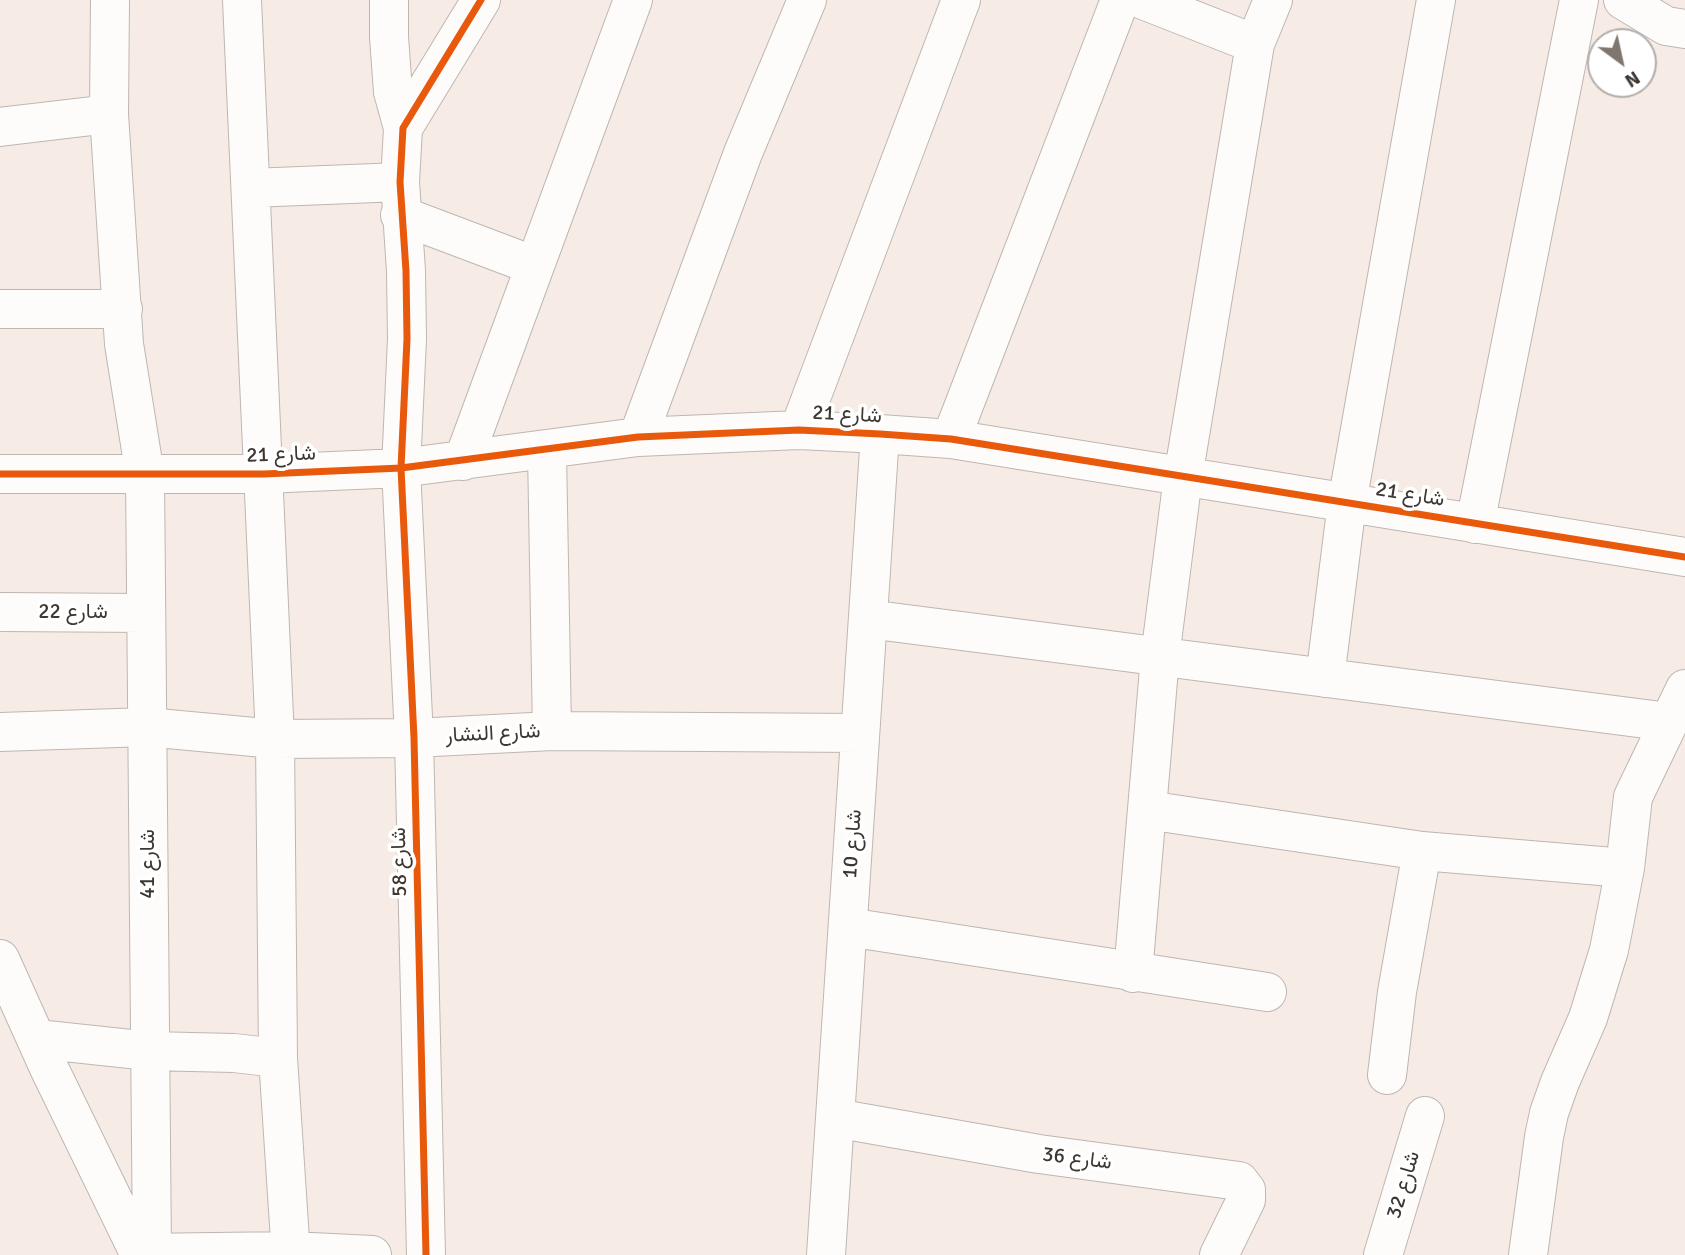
<!DOCTYPE html>
<meta charset="utf-8">
<style>
body{margin:0}
#map{position:relative;width:1685px;height:1255px;overflow:hidden;background:#f6ece5;font-family:Signika,sans-serif}
canvas{display:block}
.north{position:absolute;left:1587px;top:28px;width:70px;height:70px;box-sizing:border-box;background:#fff;border:2px solid #b2afac;border-radius:50%;rotate:147deg;font-size:19px;font-weight:700;line-height:28px;text-align:center;color:#3e3630}
.north::after{content:'';display:block;margin:auto;width:24px;height:32px;background:#7e766f;clip-path:polygon(50% 0,100% 100%,50% 72%,0 100%)}
</style>
<div id="map">
<canvas width="1685" height="1255"></canvas>
<div class="north">N</div>
</div>
<script>
const ctx = document.querySelector('canvas').getContext('2d');
ctx.lineJoin = 'round';
const toPath = rows => new Path2D(rows.map(r => 'M' + r).join(''));
function trace(path, color, width, dash) { ctx.strokeStyle = color; ctx.lineWidth = width; ctx.lineCap = dash ? 'butt' : 'round'; ctx.setLineDash(dash || []); ctx.stroke(path); }
function drawText(font, color, halo, rows, align = 'center') {
  ctx.font = font + ' Signika,Vazirmatn,sans-serif'; ctx.lineWidth = 7; ctx.setLineDash([]); ctx.textBaseline = 'middle'; ctx.strokeStyle = halo; ctx.fillStyle = color; for (const [text, x, y, turn = 0] of rows) {
    ctx.save(); ctx.translate(x, y); ctx.rotate((+turn || 0) * Math.PI / 180); ctx.textAlign = isNaN(turn) ? turn : align; if (halo) ctx.strokeText(text, 0, 0); ctx.fillText(text, 0, 0); ctx.restore();
  }
}
const minor = toPath([
 [110,0,109,114,124,344,145,475,152,1252],
 [242,0,275,739,278,1058,291,1255],
 [389,0,389,37,393,92,403,128],
 [1143,0,1255,44],
 [1623,0,1666,26,1685,29],
 [0,127,109,114],
 [251,188,400,182],
 [400,215,535,266],
 [0,309,123,309],
 [799,430,961,0],
 [638,437,743,153,807,0],
 [951,439,1120,0],
 [547,451,552,731],
 [463,461,633,0],
 [0,474,264,474,401,468,638,437,799,430,880,434,951,439,1685,557],
 [1475,524,1579,0],
 [0,612,146,613],
 [868,619,1669,722],
 [1325,678,1347,503,1436,0],
 [0,732,147,727,275,739,414,738,552,731,860,733],
 [1147,810,1422,851,1625,868],
 [848,927,1267,992],
 [0,959,49,1068,140,1255],
 [1133,973,1160,657,1183,477,1255,44,1273,0],
 [37,1039,149,1051,234,1053,278,1058],
 [1387,1075,1397,992,1422,851],
 [835,1118,1039,1154,1239,1181,1246,1190,1246,1200,1219,1255],
 [139,1253,291,1251,372,1255],
 [426,1255,414,738,401,468,407,339,406,271,400,182,403,128,481,0],
 [826,1255,880,434],
 [1383,1255,1425,1116],
 [1528,1255,1544,1137,1549,1113,1560,1082,1588,1018,1609,950,1625,868,1633,797,1685,689]
]);
const cycleway = toPath([
 [0,474,264,474,401,468,638,437,799,430,880,434,951,439,1685,557],
 [426,1255,414,738,401,468,407,339,406,271,400,182,403,128,481,0]
]);
const streetNames = [
 ["شارع 21",847,415,3],
 ["شارع 21",281,455,-2],
 ["شارع 21",1410,495,9],
 ["شارع 22",73,612],
 ["شارع النشار",493,734,-3],
 ["شارع 10",853,844,-86],
 ["شارع 58",400,862,-91],
 ["شارع 41",148,864,-90],
 ["شارع 36",1077,1159,7],
 ["شارع 32",1404,1185,-73]
];
trace(minor, '#beb6b0', 40);
trace(minor, '#fefcfb', 38);
trace(cycleway, '#e8590c', 7);
drawText('21px', '#3e3630', '#fff', streetNames);
</script>
